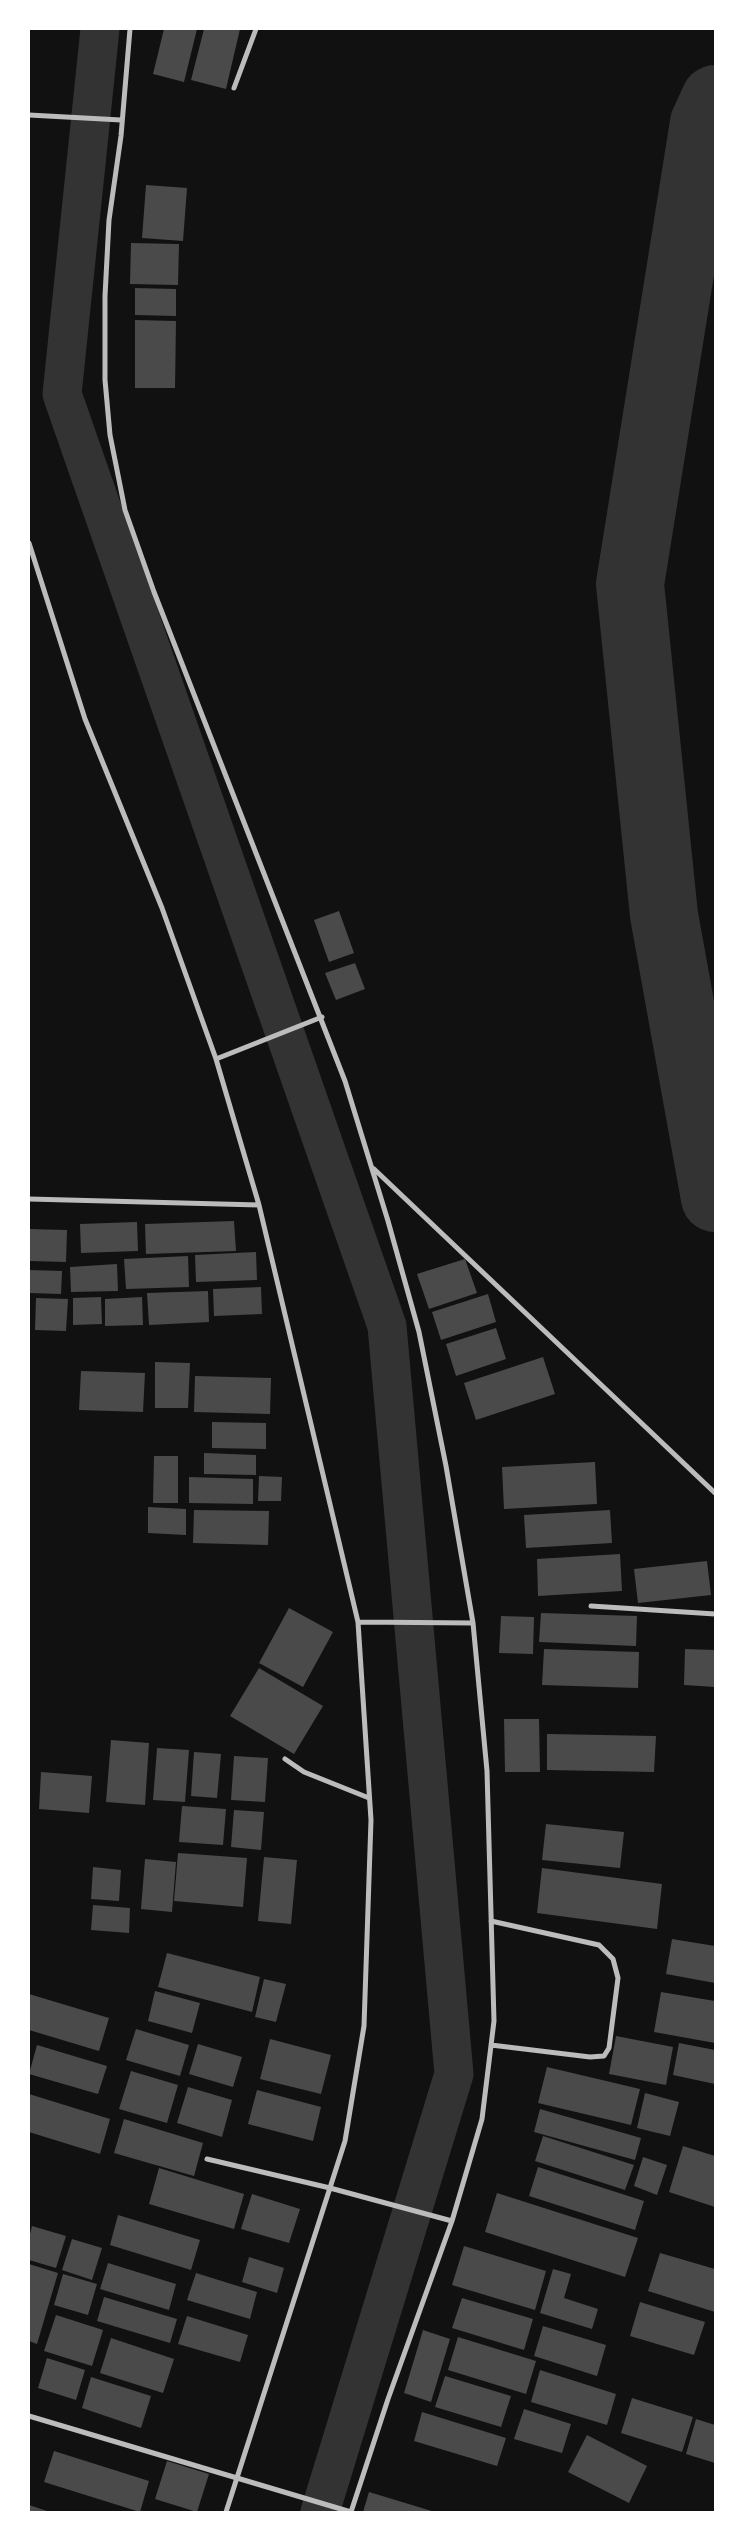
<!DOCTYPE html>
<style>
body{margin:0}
#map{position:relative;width:744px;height:2541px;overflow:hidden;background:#111;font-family:"Open Sans",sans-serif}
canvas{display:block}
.frame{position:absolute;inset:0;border:30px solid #fff;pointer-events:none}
</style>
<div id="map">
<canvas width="744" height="2541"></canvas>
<div class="frame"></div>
</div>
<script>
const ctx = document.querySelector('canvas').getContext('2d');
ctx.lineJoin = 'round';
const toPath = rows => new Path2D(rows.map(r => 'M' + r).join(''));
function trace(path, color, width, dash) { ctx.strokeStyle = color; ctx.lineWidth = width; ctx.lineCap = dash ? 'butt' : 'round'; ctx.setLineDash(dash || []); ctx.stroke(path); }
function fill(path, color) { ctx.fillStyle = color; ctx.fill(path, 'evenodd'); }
const canal = toPath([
 [100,29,62,394,387,1326,454,2074,320,2512]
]);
const river = toPath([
 [715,99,704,123,630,584,664,915,715,1198]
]);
const building = toPath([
 [164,29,197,29,184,82,153,74],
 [204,29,240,29,226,89,191,80],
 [146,185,187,188,183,241,142,238],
 [131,243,179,244,178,285,130,284],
 [135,288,176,289,176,316,135,315],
 [135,320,176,321,175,388,135,388],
 [339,911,354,953,329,962,314,920],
 [355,963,365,989,336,1000,325,973],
 [234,1221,236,1251,146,1254,145,1224],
 [137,1222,138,1251,81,1253,80,1224],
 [29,1229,67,1230,66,1262,29,1261],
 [256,1252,257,1280,196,1282,195,1255],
 [188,1256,189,1287,126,1289,124,1259],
 [465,1259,477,1293,429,1309,417,1274],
 [117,1264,118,1291,71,1292,70,1267],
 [29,1270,62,1271,61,1294,29,1293],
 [261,1287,262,1314,214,1316,213,1289],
 [208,1291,209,1322,149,1325,147,1293],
 [488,1294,496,1322,441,1340,432,1312],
 [101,1297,102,1324,73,1325,73,1298],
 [142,1297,143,1325,105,1326,105,1299],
 [36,1298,68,1299,66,1331,35,1330],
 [496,1328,506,1359,456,1376,446,1344],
 [543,1357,555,1394,476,1420,464,1383],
 [155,1362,190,1363,188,1408,155,1408],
 [81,1371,145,1373,143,1412,79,1410],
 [195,1376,271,1378,270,1414,194,1412],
 [212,1422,266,1423,266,1449,212,1448],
 [204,1453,256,1455,256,1475,204,1474],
 [154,1456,178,1456,178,1503,153,1503],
 [595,1462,597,1504,504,1509,502,1467],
 [259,1476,282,1477,281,1501,258,1501],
 [189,1477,253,1479,253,1504,189,1503],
 [148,1507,186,1509,186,1535,148,1533],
 [194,1510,269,1511,268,1545,193,1543],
 [610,1510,612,1543,526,1548,524,1515],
 [620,1554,622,1591,538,1596,537,1559],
 [707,1561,711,1595,638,1603,634,1569],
 [289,1608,333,1632,303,1687,259,1663],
 [541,1613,637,1616,636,1646,539,1642],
 [501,1616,534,1617,533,1654,499,1653],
 [544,1649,639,1652,638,1688,542,1685],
 [685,1649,715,1650,715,1687,684,1685],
 [259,1668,323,1706,294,1754,230,1716],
 [504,1719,539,1719,540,1772,505,1772],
 [547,1734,656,1736,654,1772,547,1770],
 [111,1740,149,1743,145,1805,106,1802],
 [157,1748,189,1750,185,1802,153,1800],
 [194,1752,221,1754,217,1798,191,1796],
 [234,1756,268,1758,265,1802,231,1800],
 [41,1772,92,1776,89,1813,39,1809],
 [182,1806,226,1809,223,1845,179,1842],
 [234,1810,264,1812,261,1850,231,1847],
 [546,1824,624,1832,620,1868,542,1860],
 [178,1853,247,1858,243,1907,174,1901],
 [264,1857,297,1860,291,1924,258,1921],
 [145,1859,176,1862,172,1912,141,1909],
 [93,1867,121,1870,119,1901,91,1899],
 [542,1868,662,1884,657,1929,537,1913],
 [93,1905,130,1908,129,1933,91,1930],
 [672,1939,715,1946,715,1983,666,1974],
 [167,1953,260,1977,252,2012,158,1987],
 [264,1979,286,1984,276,2022,255,2017],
 [155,1991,200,2003,192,2033,148,2021],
 [661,1992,715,2001,715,2043,654,2032],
 [29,1994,109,2018,99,2051,29,2030],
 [136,2029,189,2045,180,2076,126,2060],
 [616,2036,673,2047,666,2085,609,2074],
 [270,2039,331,2055,321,2094,260,2079],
 [679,2043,715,2050,715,2084,673,2075],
 [198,2044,242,2057,233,2087,189,2074],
 [37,2045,107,2066,98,2094,29,2074],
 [547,2067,640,2089,631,2125,538,2103],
 [131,2071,178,2085,167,2123,119,2109],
 [188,2087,232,2100,222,2137,177,2123],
 [257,2090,321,2107,313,2141,248,2124],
 [645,2093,679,2102,670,2136,637,2128],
 [29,2094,110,2119,100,2154,29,2132],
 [540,2109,641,2138,635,2160,534,2132],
 [124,2119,203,2143,194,2176,114,2153],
 [543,2136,634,2165,625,2190,535,2161],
 [683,2146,715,2156,715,2207,669,2192],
 [643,2157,667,2165,657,2195,634,2186],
 [538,2167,644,2201,635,2230,529,2196],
 [159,2168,244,2194,234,2229,149,2204],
 [497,2193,638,2238,625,2277,485,2232],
 [252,2194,300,2209,289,2243,241,2229],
 [118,2215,200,2240,191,2270,110,2245],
 [32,2226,66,2236,56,2268,29,2260,29,2238],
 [72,2239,102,2248,92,2280,62,2270],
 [464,2246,546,2271,535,2310,452,2285],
 [660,2253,715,2269,715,2312,648,2291],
 [249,2257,284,2268,277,2293,242,2282],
 [108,2263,176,2284,169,2310,100,2289],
 [29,2264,58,2273,37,2344,29,2341],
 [553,2269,571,2274,564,2298,598,2309,592,2329,540,2313],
 [196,2273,257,2292,250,2319,187,2300],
 [63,2274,97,2284,88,2315,54,2305],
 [104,2297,177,2319,170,2343,97,2321],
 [462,2298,533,2319,524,2350,452,2328],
 [640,2302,705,2322,694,2355,630,2336],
 [56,2315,103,2330,92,2366,44,2351],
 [187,2316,248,2335,240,2362,178,2344],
 [543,2326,606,2345,597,2376,534,2356],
 [423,2330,450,2339,431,2402,404,2393],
 [458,2337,536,2361,526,2394,448,2370],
 [111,2338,174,2359,163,2393,100,2373],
 [47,2358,85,2370,76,2400,38,2388],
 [540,2370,616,2394,607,2425,531,2402],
 [445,2376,511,2396,501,2427,435,2407],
 [91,2377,151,2396,141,2428,82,2408],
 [632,2398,693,2417,682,2452,621,2433],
 [524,2409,571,2424,562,2453,514,2439],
 [422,2412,506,2438,497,2466,414,2441],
 [696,2419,715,2425,715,2463,686,2454],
 [587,2435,647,2466,629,2503,568,2472],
 [54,2451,149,2481,140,2512,44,2482],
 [167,2461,209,2474,197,2512,155,2499],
 [369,2492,435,2512,363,2512],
 [29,2505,50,2512,29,2512]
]);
const minor = toPath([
 [130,29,121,136,109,220,105,296,105,380,110,435,125,510,154,592,345,1081,388,1221,419,1332,446,1466,473,1623,487,1771,494,2021,482,2119,452,2221,388,2399,351,2512],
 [234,88,256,29],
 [29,115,121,120],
 [29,543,85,719,162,908,216,1059,259,1205,358,1622,371,1820,364,2026,345,2141,226,2512],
 [216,1059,322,1017],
 [374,1169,715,1493],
 [29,1199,259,1205],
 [591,1606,715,1614],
 [358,1622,473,1623],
 [285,1759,304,1772,369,1798],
 [491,2045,590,2057,604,2056,609,2048,618,1978,613,1959,599,1945,491,1921],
 [207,2159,330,2188,452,2221],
 [29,2416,351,2512]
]);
trace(canal, '#333', 39);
trace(river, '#333', 68);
fill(building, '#4a4a4a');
trace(minor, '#bcbcbc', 5);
</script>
